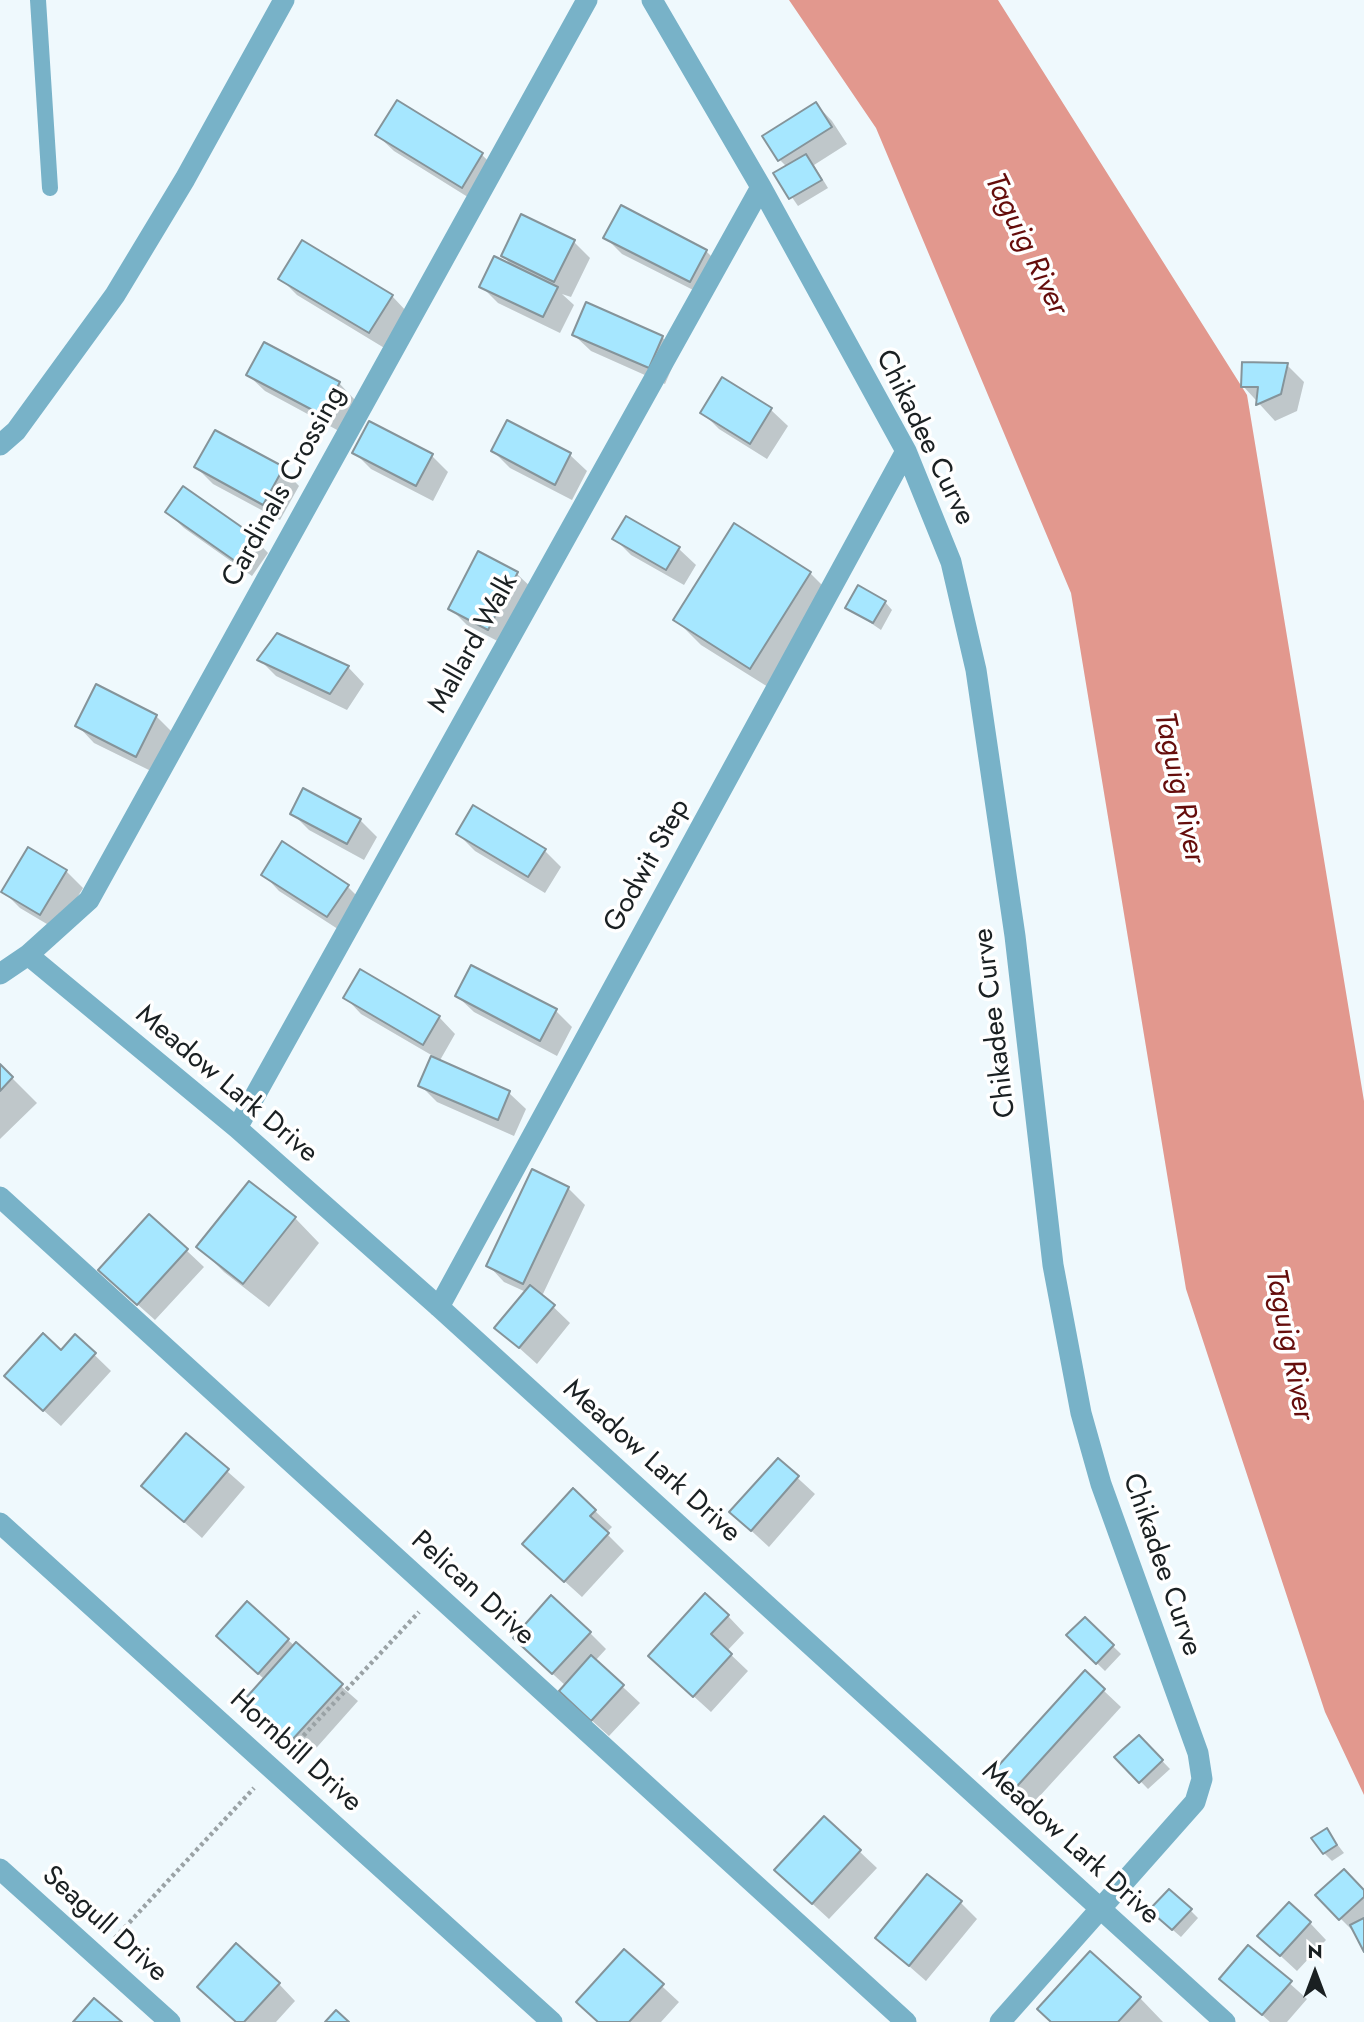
<!DOCTYPE html>
<style>
body{margin:0}
#map{position:relative;width:1364px;height:2022px;overflow:hidden;background:#eff9fd;font-family:Jost,sans-serif}
canvas{display:block}
.north{position:absolute;left:1280px;top:1938px;width:70px;height:70px;-webkit-text-stroke:5px #fff;paint-order:stroke;rotate:0deg;font-size:19px;font-weight:700;line-height:28px;text-align:center;color:#1a2022}
.north::after{content:'';display:block;margin:auto;width:24px;height:32px;background:#1a2022;clip-path:polygon(50% 0,100% 100%,50% 72%,0 100%)}
</style>
<div id="map">
<canvas width="1364" height="2022"></canvas>
<div class="north">N</div>
</div>
<script>
const ctx = document.querySelector('canvas').getContext('2d');
ctx.lineJoin = 'round';
function fill(path, color) { ctx.fillStyle = color; ctx.fill(path, 'evenodd'); }
const toPath = rows => new Path2D(rows.map(r => 'M' + r).join(''));
function trace(path, color, width, dash) { ctx.strokeStyle = color; ctx.lineWidth = width; ctx.lineCap = dash ? 'butt' : 'round'; ctx.setLineDash(dash || []); ctx.stroke(path); }
function drawText(font, color, halo, rows, align = 'center') {
  ctx.font = font + ' Jost,sans-serif'; ctx.lineWidth = 7; ctx.setLineDash([]); ctx.textBaseline = 'middle'; ctx.strokeStyle = halo; ctx.fillStyle = color; for (const [text, x, y, turn = 0] of rows) {
    ctx.save(); ctx.translate(x, y); ctx.rotate((+turn || 0) * Math.PI / 180); ctx.textAlign = isNaN(turn) ? turn : align; if (halo) ctx.strokeText(text, 0, 0); ctx.fillText(text, 0, 0); ctx.restore();
  }
}
const water = toPath([
 [789,0,998,0,1247,395,1364,1101,1364,1795,1325,1712,1186,1289,1071,593,876,128]
]);
const shadow = toPath([
 [397,103,482,155,499,171,479,204,394,151,377,135],
 [816,104,832,121,847,144,814,165,828,188,798,206,776,174,787,167,780,160],
 [621,207,706,251,723,268,707,297,622,254,605,237],
 [574,242,590,258,571,297,562,294,574,305,560,333,498,303,481,286,514,268,503,256],
 [280,278,392,296,408,313,386,349,297,295],
 [574,335,662,337,678,354,665,384,591,351],
 [1287,365,1304,382,1297,411,1275,421,1243,386],
 [248,375,339,383,355,400,339,431,265,391],
 [722,380,771,410,788,426,767,459,719,429,702,412],
 [493,451,570,455,587,471,572,500,510,468],
 [354,452,432,456,448,472,433,501,371,469],
 [196,467,283,469,299,486,280,520,213,484],
 [167,512,252,536,268,553,252,576,184,528],
 [615,539,679,549,696,565,684,585,631,555],
 [810,573,835,598,776,692,701,645,676,620],
 [517,574,534,590,505,645,467,625,450,608],
 [885,602,892,610,881,630,847,607],
 [260,660,348,667,364,684,347,710,276,676],
 [156,716,173,733,153,772,94,743,78,726],
 [292,813,360,820,377,837,364,860,309,830],
 [458,834,544,850,561,867,545,893,475,851],
 [66,871,83,888,57,930,20,908,4,892],
 [263,874,347,886,364,903,344,933,279,891],
 [457,996,556,1011,572,1027,557,1056,474,1012],
 [345,997,439,1017,455,1034,439,1062,509,1093,526,1109,514,1136,437,1102,420,1085,433,1056,361,1014],
 [0,1066,37,1103,0,1139],
 [568,1188,585,1205,542,1296,570,1323,537,1364,497,1328,526,1292,504,1282,488,1265],
 [150,1216,204,1267,155,1320,117,1286],
 [295,1218,319,1243,269,1307,224,1272,199,1247],
 [75,1336,111,1371,61,1426,23,1392],
 [186,1435,245,1487,202,1538,143,1486],
 [778,1460,815,1494,769,1547,731,1512],
 [595,1511,612,1527,606,1533,624,1551,582,1597,541,1560],
 [728,1616,744,1633,727,1651,748,1671,711,1712,667,1672],
 [1085,1619,1121,1654,1105,1671,1068,1635],
 [590,1633,606,1649,595,1661,640,1703,609,1736,578,1708,566,1686,532,1655],
 [218,1636,288,1640,358,1701,310,1755,264,1716,265,1680],
 [1085,1673,1121,1707,1027,1810,1008,1792],
 [1139,1737,1170,1769,1148,1789,1117,1757],
 [824,1818,877,1868,829,1919,793,1886],
 [1326,1830,1344,1853,1332,1861,1324,1853],
 [1364,1891,1364,1948,1357,1935,1317,1895],
 [961,1903,977,1919,926,1981,877,1938],
 [1190,1910,1198,1918,1181,1937,1159,1918],
 [1310,1923,1326,1940,1297,1971,1259,1936],
 [1249,1947,1307,1999,1287,2022,1270,2022,1222,1979],
 [624,1951,679,2002,661,2022,598,2022],
 [1090,1954,1140,1998,1163,2022,1052,2022],
 [279,1984,295,2001,276,2022,237,2022]
]);
const building = toPath([
 [397,100,483,153,462,188,375,135,397,100],
 [816,102,832,127,778,161,762,136,816,102],
 [806,154,822,180,789,199,773,173,806,154],
 [621,205,707,250,690,282,603,238,621,205],
 [521,214,575,240,554,282,501,256,521,214],
 [302,240,393,295,369,333,278,279,302,240],
 [494,256,558,287,543,317,479,287,494,256],
 [586,302,663,336,649,368,572,335,586,302],
 [264,342,340,382,322,415,246,375,264,342],
 [1242,362,1288,363,1281,394,1256,405,1258,387,1241,387,1242,362],
 [722,377,772,408,750,444,700,413,722,377],
 [507,420,571,453,555,485,491,451,507,420],
 [369,421,433,454,416,486,352,453,369,421],
 [215,430,284,467,263,505,194,467,215,430],
 [183,486,253,535,235,561,165,512,183,486],
 [626,516,680,547,666,570,612,539,626,516],
 [734,523,811,572,750,669,673,620,734,523],
 [478,551,518,572,488,630,448,609,478,551],
 [858,585,886,601,873,623,845,608,858,585],
 [277,633,349,666,330,694,257,660,277,633],
 [96,684,157,715,136,757,75,726,96,684],
 [303,788,361,819,347,844,290,814,303,788],
 [473,805,546,849,528,877,456,834,473,805],
 [282,841,349,885,327,917,261,875,282,841],
 [28,847,67,870,40,915,1,892,28,847],
 [471,965,557,1009,540,1041,455,996,471,965],
 [360,969,440,1016,423,1045,343,998,360,969],
 [431,1056,510,1091,498,1120,418,1086,431,1056],
 [0,1064,13,1077,0,1091,0,1064],
 [532,1169,569,1187,523,1284,486,1266,532,1169],
 [249,1181,296,1217,243,1284,196,1247,249,1181],
 [149,1214,188,1249,137,1305,98,1270,149,1214],
 [530,1285,555,1305,519,1348,494,1328,530,1285],
 [43,1333,61,1350,75,1334,96,1353,43,1411,4,1376,43,1333],
 [186,1433,229,1469,184,1522,141,1486,186,1433],
 [778,1458,799,1476,751,1531,729,1512,778,1458],
 [573,1488,596,1510,590,1516,609,1533,564,1582,522,1544,573,1488],
 [705,1593,729,1615,711,1634,732,1654,693,1697,648,1656,705,1593],
 [551,1595,591,1632,552,1674,513,1638,551,1595],
 [247,1601,289,1639,258,1674,216,1636,247,1601],
 [1085,1617,1114,1645,1096,1664,1066,1635,1085,1617],
 [296,1642,343,1684,292,1740,245,1699,296,1642],
 [591,1655,624,1685,591,1721,559,1691,591,1655],
 [1085,1670,1105,1689,1010,1794,989,1776,1085,1670],
 [1139,1735,1163,1760,1139,1783,1114,1757,1139,1735],
 [824,1816,861,1850,812,1904,774,1870,824,1816],
 [1327,1828,1337,1845,1323,1854,1311,1838,1327,1828],
 [1344,1869,1364,1890,1364,1897,1339,1920,1315,1895,1344,1869],
 [927,1874,962,1901,909,1966,875,1938,927,1874],
 [1169,1889,1192,1909,1172,1930,1149,1910,1169,1889],
 [1289,1902,1311,1922,1280,1956,1257,1936,1289,1902],
 [1364,1918,1364,1952,1350,1925,1364,1918],
 [236,1943,280,1983,244,2022,236,2022,197,1987,236,1943],
 [1248,1945,1292,1981,1262,2015,1219,1979,1248,1945],
 [624,1949,664,1984,629,2022,598,2022,576,2002,624,1949],
 [1090,1951,1141,1997,1118,2022,1051,2022,1037,2009,1090,1951],
 [94,1998,122,2022,73,2022,94,1998],
 [336,2010,349,2022,325,2022,336,2010]
]);
const path = toPath([
 [289,1751,419,1612],
 [115,1938,254,1788]
]);
const service = toPath([
 [38,0,50,188]
]);
const minor = toPath([
 [652,0,761,187,906,451,951,562,976,670,1015,936,1053,1265,1081,1413,1101,1484,1198,1753,1202,1779,1195,1802,1000,2022],
 [0,445,16,431,115,295,185,179,284,0],
 [28,955,237,1128,439,1307,1225,2022],
 [0,974,28,955,89,900,587,0],
 [237,1128,761,187],
 [0,1197,906,2022],
 [439,1307,906,451],
 [0,1523,552,2022],
 [0,1869,170,2022]
]);
const streetNames = [
 ["Chikadee Curve",924,438,64],
 ["Cardinals Crossing",285,487,-61],
 ["Mallard Walk",474,644,-61],
 ["Godwit Step",648,866,-61],
 ["Chikadee Curve",996,1023,-97],
 ["Meadow Lark Drive",226,1085,40],
 ["Meadow Lark Drive",651,1462,42],
 ["Chikadee Curve",1161,1565,71],
 ["Pelican Drive",472,1589,42],
 ["Hornbill Drive",295,1752,42],
 ["Meadow Lark Drive",1070,1844,42],
 ["Seagull Drive",104,1925,42]
];
const waterNames = [
 ["Taguig River",1025,245,64],
 ["Taguig River",1178,788,78],
 ["Taguig River",1288,1345,79]
];
fill(water, '#e2988e');
fill(shadow, '#0003');
fill(building, '#a6e7ff');
trace(building, '#85949a', 2);
trace(path, '#9aa2a5', 4.5, [3.5, 3.5]);
trace(service, '#78b2c8', 16);
trace(minor, '#78b2c8', 21);
drawText('28px', '#1a2022', '#fff', streetNames);
drawText('italic 30px', '#650d0c', '#fff', waterNames);
</script>
